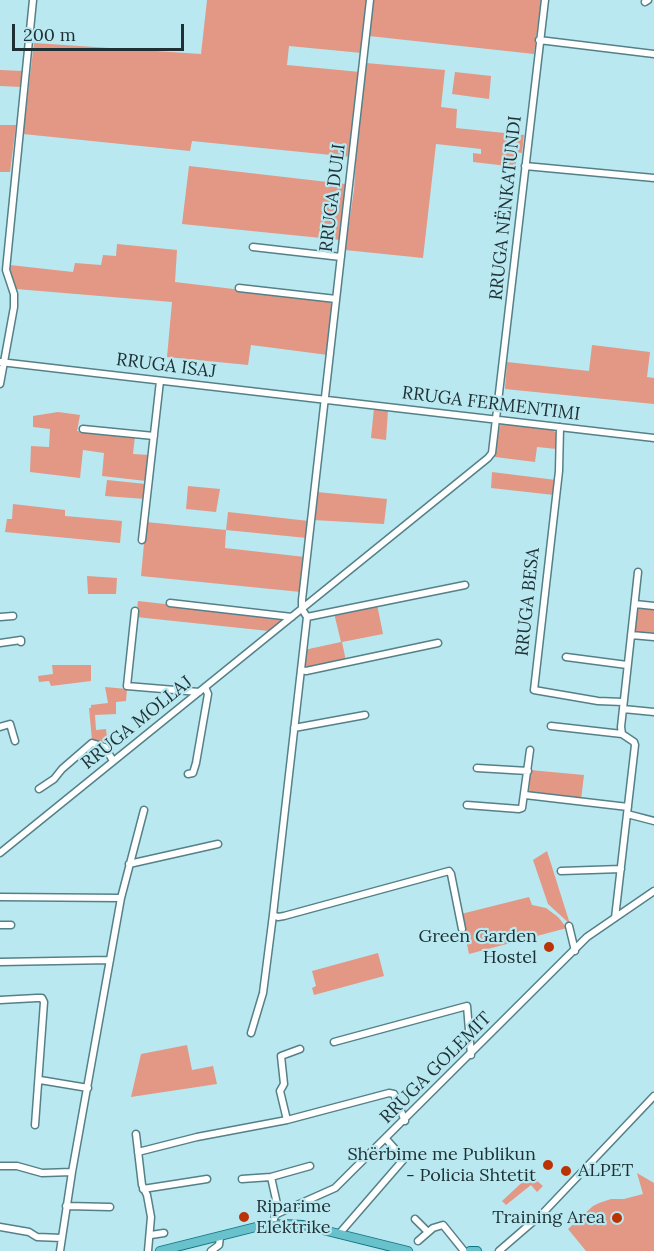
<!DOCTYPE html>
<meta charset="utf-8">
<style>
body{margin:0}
#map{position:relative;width:654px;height:1251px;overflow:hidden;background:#b9e8f0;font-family:Lora,serif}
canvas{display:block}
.scale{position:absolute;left:12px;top:24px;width:172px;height:27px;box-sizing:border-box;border:3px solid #1e3033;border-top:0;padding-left:8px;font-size:18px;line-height:21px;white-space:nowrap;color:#1e3033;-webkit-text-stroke:4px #b9e8f0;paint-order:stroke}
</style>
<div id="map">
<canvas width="654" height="1251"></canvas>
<div class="scale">200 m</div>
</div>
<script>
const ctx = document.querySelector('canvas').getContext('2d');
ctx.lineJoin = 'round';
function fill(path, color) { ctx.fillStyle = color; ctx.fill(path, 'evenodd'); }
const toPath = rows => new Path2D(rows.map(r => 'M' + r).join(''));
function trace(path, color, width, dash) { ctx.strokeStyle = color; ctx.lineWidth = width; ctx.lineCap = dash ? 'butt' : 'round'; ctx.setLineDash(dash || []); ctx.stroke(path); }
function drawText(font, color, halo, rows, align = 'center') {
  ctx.font = font + ' Lora,serif'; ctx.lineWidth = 4.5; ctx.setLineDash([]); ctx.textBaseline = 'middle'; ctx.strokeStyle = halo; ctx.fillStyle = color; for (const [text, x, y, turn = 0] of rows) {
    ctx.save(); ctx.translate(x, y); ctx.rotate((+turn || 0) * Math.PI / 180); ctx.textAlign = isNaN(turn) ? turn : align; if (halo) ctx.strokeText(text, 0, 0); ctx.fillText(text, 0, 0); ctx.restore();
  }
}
const green = toPath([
 [207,0,368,0,362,53,289,46,287,65,360,72,351,157,192,141,190,151,23,134,34,43,201,54],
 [374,0,541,0,534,54,369,36],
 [366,63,445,70,441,107,457,109,456,128,524,135,522,153,516,152,516,167,473,162,473,153,481,154,481,149,436,144,423,258,345,250,354,190,357,143],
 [0,70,24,71,22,87,0,86],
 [455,72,491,76,489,99,452,94],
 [0,125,16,125,10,172,0,172],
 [189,166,345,184,347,185,341,240,182,224],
 [117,244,177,250,175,282,334,301,328,355,251,345,248,365,167,357,172,302,16,289,10,274,10,265,73,272,75,263,101,265,103,255,116,256],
 [592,345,650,352,647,377,654,378,654,404,505,389,507,362,589,371],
 [374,408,388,410,386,440,371,438],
 [58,412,80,415,77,431,135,436,133,454,150,455,146,481,102,476,104,453,83,450,80,478,30,472,31,446,49,447,50,429,33,427,33,416],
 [504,423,553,430,559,436,557,449,537,447,535,462,495,457,499,429,501,424],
 [492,472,556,480,554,495,491,488],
 [107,480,146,484,145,499,105,496],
 [188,486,220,489,216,512,186,509],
 [317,492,387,499,384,524,313,520],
 [13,504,65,510,65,516,122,521,120,543,5,532,7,519,12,519],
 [228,512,309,521,307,538,226,530,225,548,305,557,301,592,141,576,146,522,226,530],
 [87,576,117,578,116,594,88,594],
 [138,601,282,617,284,619,269,631,136,617],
 [377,604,383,634,342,642,346,661,305,668,303,666,304,650,341,642,334,613],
 [641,606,654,608,654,636,633,633,637,609],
 [52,665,91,665,91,681,51,686,49,681,39,682,38,676,53,674],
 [105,687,127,689,126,701,116,702,116,714,95,715,96,730,106,729,108,745,92,740,89,708,91,708,91,705,108,703],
 [530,770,584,775,581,800,529,793],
 [547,851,570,924,548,904,533,860],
 [529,897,532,905,546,908,558,917,567,928,469,954,461,914],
 [378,953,384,976,314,995,312,988,316,986,312,971],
 [187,1045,192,1070,213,1066,217,1084,131,1097,141,1054],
 [637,1173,654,1183,654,1251,586,1251,568,1229,593,1206,599,1203,611,1199,624,1199,643,1194],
 [530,1175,543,1186,537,1192,531,1185,506,1205,502,1201]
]);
const minor = toPath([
 [645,2,648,0],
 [539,40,654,54],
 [525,166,654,178],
 [253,247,341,257],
 [239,288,336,299],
 [0,362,654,438],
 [0,384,14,307,14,294,6,270,33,0],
 [560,427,559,471,534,690,598,701,623,702],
 [83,429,154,436],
 [142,540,160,381],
 [170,603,292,617],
 [635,604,654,606],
 [135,611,127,686,199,692],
 [0,617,13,616],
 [307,617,465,585],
 [631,635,654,637],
 [0,643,21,640,21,642],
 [566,657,627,665],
 [301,670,306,671,438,643],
 [623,709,654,712],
 [551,726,622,734],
 [0,727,10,724,15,741],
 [294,728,365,715],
 [477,768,528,771],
 [188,774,193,773,196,763,208,694,205,687],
 [39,789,54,779,62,769,92,743,105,747,113,761],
 [525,795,628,807],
 [467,805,519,809,522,808,530,750],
 [627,814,654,821],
 [0,853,488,458,492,453,545,0],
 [129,864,218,844],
 [561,871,621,869],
 [0,897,121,898],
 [273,915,278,917,284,916,449,871,451,874,462,929],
 [615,918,635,745,634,742,622,734,621,727,638,572],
 [0,925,11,925],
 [569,926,575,951],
 [0,962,110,960],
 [0,1000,37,998,42,998,44,1002,35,1125],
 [251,1033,263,993,273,915,307,617,302,609,302,600,370,0],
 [334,1042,467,1006,471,1055],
 [40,1080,88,1088],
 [287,1120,280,1091,284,1084,281,1056,300,1049],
 [136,1134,142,1185,147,1195,151,1217,148,1251],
 [138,1152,197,1137,287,1120,389,1093,394,1094,405,1121],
 [0,1166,17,1166,42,1173,72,1172],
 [271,1177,279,1213],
 [242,1179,271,1177,310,1166],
 [143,1189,207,1179],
 [66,1206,110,1207],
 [415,1219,427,1231],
 [273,1224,275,1215,279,1213,335,1188,587,937,654,891],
 [0,1227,29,1232,37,1237,62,1238],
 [339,1234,404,1159,386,1139],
 [151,1235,164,1233],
 [418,1241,433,1228,443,1225,464,1251],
 [60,1251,72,1172,121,898,144,810],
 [211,1251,219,1245,220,1237],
 [499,1251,543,1213,654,1096]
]);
const major = toPath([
 [160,1251,256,1227,283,1224,303,1225,408,1251],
 [470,1251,477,1251]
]);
const markers = [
 [549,947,6,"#bb3205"],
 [548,1165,6,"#bb3205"],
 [566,1171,6,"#bb3205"],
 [244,1217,6,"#bb3205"],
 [617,1218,6,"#bb3205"]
];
const streetNames = [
 ["RRUGA DULI",333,198,-83],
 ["RRUGA NËNKATUNDI",506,208,-84],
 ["RRUGA ISAJ",166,366,7],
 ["RRUGA FERMENTIMI",491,404,7],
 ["RRUGA BESA",528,602,-84],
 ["RRUGA MOLLAJ",137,723,-39],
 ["RRUGA GOLEMIT",436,1068,-45]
];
const poiNames = [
 ["Green Garden",537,937],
 ["Hostel",537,958],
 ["Shërbime me Publikun",536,1155],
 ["- Policia Shtetit",536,1176],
 ["ALPET",578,1171,"left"],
 ["Riparime",256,1207,"left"],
 ["Elektrike",256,1228,"left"],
 ["Training Area",605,1218]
];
fill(green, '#e29885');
trace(minor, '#558088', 9);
trace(major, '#0e7480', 10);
trace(minor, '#fff', 6);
trace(major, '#69c1cb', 8);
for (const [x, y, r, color] of markers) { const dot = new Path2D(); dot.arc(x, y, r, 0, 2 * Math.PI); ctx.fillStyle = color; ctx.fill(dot); trace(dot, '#b9e8f0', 2); }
drawText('18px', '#1e3033', '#b9e8f0', streetNames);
drawText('18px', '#1e3033', '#b9e8f0', poiNames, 'right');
</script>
